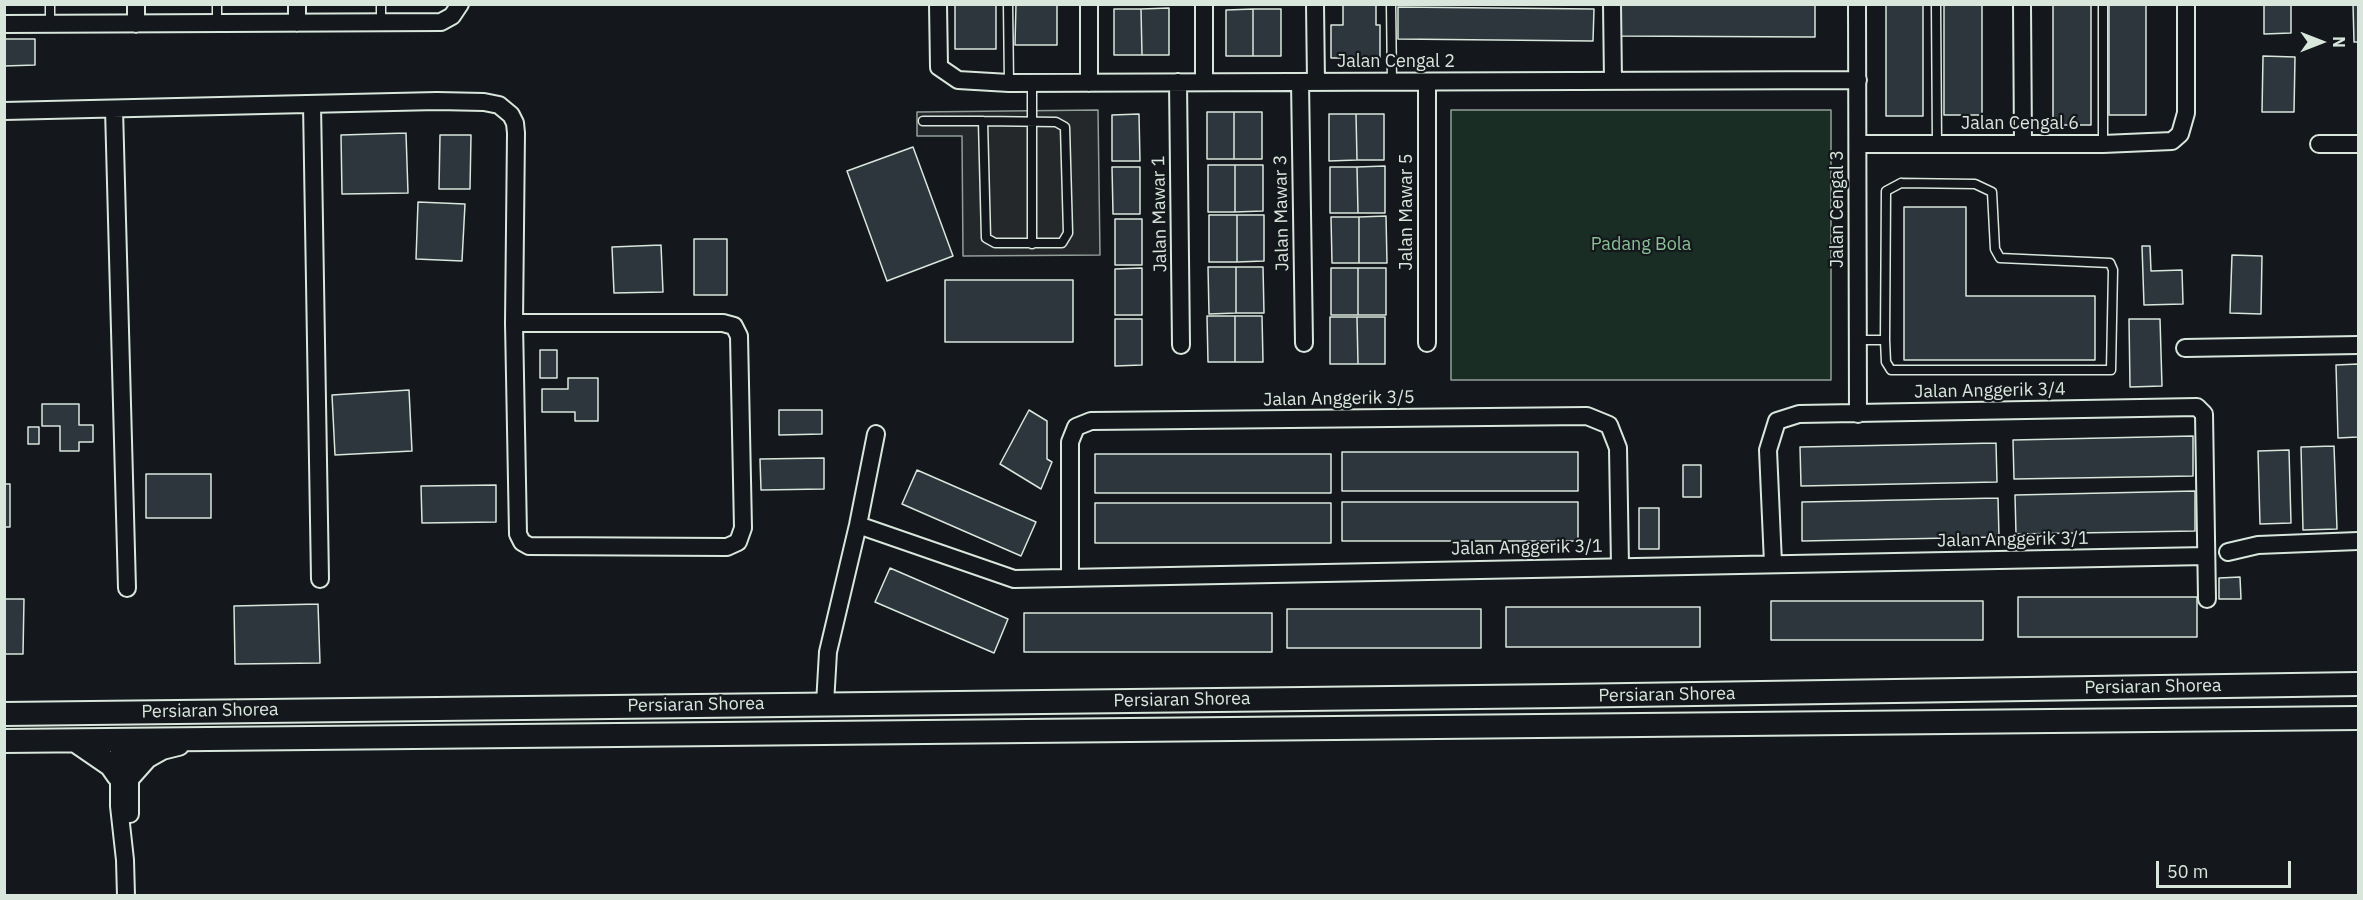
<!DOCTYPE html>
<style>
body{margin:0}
#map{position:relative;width:2363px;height:900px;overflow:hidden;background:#14181c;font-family:"IBM Plex Sans",sans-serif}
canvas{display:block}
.frame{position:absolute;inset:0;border:6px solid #d8e6dc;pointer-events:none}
.north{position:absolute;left:2291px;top:12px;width:60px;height:60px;-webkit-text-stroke:4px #14181c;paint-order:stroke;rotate:90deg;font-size:16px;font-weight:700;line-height:24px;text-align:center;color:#d8e6dc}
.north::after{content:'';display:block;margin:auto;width:21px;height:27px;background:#d8e6dc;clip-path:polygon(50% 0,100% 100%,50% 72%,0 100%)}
.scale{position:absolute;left:2156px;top:861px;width:135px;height:27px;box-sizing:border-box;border:3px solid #d8e6dc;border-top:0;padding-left:8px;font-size:18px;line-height:21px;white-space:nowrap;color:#d8e6dc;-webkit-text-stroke:4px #14181c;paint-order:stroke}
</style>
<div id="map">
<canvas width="2363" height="900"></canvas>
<div class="frame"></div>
<div class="north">N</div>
<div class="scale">50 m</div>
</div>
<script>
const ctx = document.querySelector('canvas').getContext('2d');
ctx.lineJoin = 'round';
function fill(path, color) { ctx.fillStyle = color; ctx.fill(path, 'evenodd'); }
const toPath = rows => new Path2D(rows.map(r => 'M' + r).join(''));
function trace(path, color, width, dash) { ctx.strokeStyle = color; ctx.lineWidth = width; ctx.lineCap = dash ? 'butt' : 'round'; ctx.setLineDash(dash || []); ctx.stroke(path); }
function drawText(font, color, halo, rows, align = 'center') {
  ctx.font = font + ' "IBM Plex Sans",sans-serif'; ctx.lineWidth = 4.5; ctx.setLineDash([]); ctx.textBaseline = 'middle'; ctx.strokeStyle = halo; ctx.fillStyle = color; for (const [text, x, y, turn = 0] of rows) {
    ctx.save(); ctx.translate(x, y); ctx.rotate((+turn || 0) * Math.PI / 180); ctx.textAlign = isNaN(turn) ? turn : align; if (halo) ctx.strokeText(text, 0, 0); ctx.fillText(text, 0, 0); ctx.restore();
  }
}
const green = toPath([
 [1451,110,1831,110,1831,380,1451,380,1451,110]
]);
const parking = toPath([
 [1098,110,1100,255,963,256,962,136,917,136,917,112,1098,110]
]);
const building = toPath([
 [955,4,996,4,996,49,955,49,955,4],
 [1016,4,1057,4,1057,45,1015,45,1016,4],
 [1343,4,1376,4,1376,25,1380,25,1380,58,1331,58,1331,25,1343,25,1343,4],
 [1617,4,1815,5,1815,37,1616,36,1617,4],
 [1886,4,1923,4,1923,116,1886,116,1886,4],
 [1944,4,1982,4,1982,115,1944,115,1944,4],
 [2053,4,2091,4,2091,125,2053,125,2053,4],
 [2109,4,2146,4,2146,115,2109,115,2109,4],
 [2264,4,2291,4,2291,33,2264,34,2264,4],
 [2353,4,2358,4,2358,42,2354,42,2353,4],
 [1398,7,1594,9,1593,41,1398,39,1398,7],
 [1169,8,1169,55,1142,55,1141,9,1169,8],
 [1114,9,1141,9,1142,55,1114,55,1114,9],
 [1253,9,1253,56,1226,56,1226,10,1253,9],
 [1253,9,1281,9,1281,56,1253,56,1253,9],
 [4,39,35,39,35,65,4,66,4,39],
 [2263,56,2295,57,2294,112,2262,112,2263,56],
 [1207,112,1234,112,1234,159,1207,159,1207,112],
 [1234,112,1262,112,1262,159,1234,159,1234,112],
 [1139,114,1140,161,1112,161,1112,115,1139,114],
 [1329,114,1356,114,1357,160,1329,161,1329,114],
 [1356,114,1384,114,1384,160,1357,160,1356,114],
 [406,133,408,193,342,194,341,135,406,133],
 [440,135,471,135,470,189,439,189,440,135],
 [913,147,953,256,887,281,847,171,913,147],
 [1208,165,1235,165,1235,212,1208,212,1208,165],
 [1235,165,1263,165,1263,211,1235,212,1235,165],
 [1385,166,1385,213,1358,213,1357,167,1385,166],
 [1112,167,1140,167,1140,214,1113,214,1112,167],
 [1330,167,1357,167,1358,213,1330,213,1330,167],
 [418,202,465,204,462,261,416,259,418,202],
 [1904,207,1966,207,1966,296,2095,296,2095,360,1904,360,1904,207],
 [1209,215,1237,215,1237,262,1209,262,1209,215],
 [1237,215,1264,215,1264,261,1237,262,1237,215],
 [1386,216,1387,263,1359,263,1359,217,1386,216],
 [1331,217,1359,217,1359,263,1332,263,1331,217],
 [1115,219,1142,219,1142,265,1115,265,1115,219],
 [694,239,727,239,727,295,694,295,694,239],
 [661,245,663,292,614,293,612,247,661,245],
 [2142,246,2150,246,2151,271,2182,270,2183,304,2144,305,2142,246],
 [2232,255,2262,256,2261,314,2230,313,2232,255],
 [1208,267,1236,267,1236,313,1209,314,1208,267],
 [1236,267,1263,267,1264,313,1236,313,1236,267],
 [1142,268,1142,315,1115,315,1115,269,1142,268],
 [1331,268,1358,268,1358,315,1331,315,1331,268],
 [1358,268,1386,268,1386,315,1358,315,1358,268],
 [945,280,1073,280,1073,342,945,342,945,280],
 [1207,316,1235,316,1235,362,1208,362,1207,316],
 [1235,316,1262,316,1263,362,1235,362,1235,316],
 [1330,317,1357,317,1358,364,1330,364,1330,317],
 [1357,317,1385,317,1385,364,1358,364,1357,317],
 [1115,319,1142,319,1142,365,1115,366,1115,319],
 [2129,319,2160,319,2162,386,2130,387,2129,319],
 [540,350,557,350,557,378,540,378,540,350],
 [2358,364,2358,437,2338,438,2336,365,2358,364],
 [568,378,598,378,598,421,575,421,575,412,542,412,542,389,568,389,568,378],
 [409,390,412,451,335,455,332,395,409,390],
 [42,404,79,404,79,425,93,425,93,442,79,442,79,451,60,451,60,426,42,426,42,404],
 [779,410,822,410,822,434,779,435,779,410],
 [1029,410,1047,421,1047,459,1052,462,1041,489,1000,464,1029,410],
 [28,427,39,427,39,444,28,444,28,427],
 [2193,436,2193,476,2014,479,2013,440,2193,436],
 [1996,443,1997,482,1801,486,1800,447,1996,443],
 [2334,446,2337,529,2303,530,2301,447,2334,446],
 [2289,450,2291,523,2260,524,2258,451,2289,450],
 [1342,452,1578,452,1578,491,1342,491,1342,452],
 [1095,454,1331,454,1331,493,1095,493,1095,454],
 [824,458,824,489,761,490,760,459,824,458],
 [1683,465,1701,465,1701,497,1683,497,1683,465],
 [917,470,1036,522,1021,556,902,504,917,470],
 [146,474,211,474,211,518,146,518,146,474],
 [4,484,10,484,10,527,4,527,4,484],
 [496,485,496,522,422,523,421,486,496,485],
 [2195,491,2195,531,2016,534,2015,495,2195,491],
 [1998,498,1999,537,1802,541,1802,502,1998,498],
 [1342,502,1578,502,1578,541,1342,541,1342,502],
 [1095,503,1331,503,1331,543,1095,543,1095,503],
 [1639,508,1659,508,1659,549,1639,549,1639,508],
 [890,568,1008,619,994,653,875,602,890,568],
 [2240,577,2241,599,2219,599,2219,578,2240,577],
 [2018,597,2197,597,2197,637,2018,637,2018,597],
 [4,599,24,599,23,654,4,654,4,599],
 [1771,601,1983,601,1983,640,1771,640,1771,601],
 [318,604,320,663,235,664,234,606,318,604],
 [1506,607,1700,607,1700,647,1506,647,1506,607],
 [1287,609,1481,609,1481,648,1287,648,1287,609],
 [1024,613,1272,613,1272,652,1024,652,1024,613]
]);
const service = toPath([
 [217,4,217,23],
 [1008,4,1009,83],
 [1391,4,1392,82],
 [1936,4,1937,144],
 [381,22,381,4],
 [50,24,50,4],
 [1032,83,1032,244],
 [923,121,983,121,1056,122,1065,127,1068,233,1062,243,995,243,986,238,983,121],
 [2103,144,2103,4],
 [1901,183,1975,184,1992,192,1995,249,2000,258,2110,263,2113,270,2111,370,1891,370,1886,362,1885,340,1886,191,1901,183],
 [1858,340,1885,340]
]);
const minor = toPath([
 [136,4,136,24],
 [938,4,939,67,958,80,1009,83,1858,80],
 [1089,4,1089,83],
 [1204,4,1204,82],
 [1315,4,1316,82],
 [1612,4,1613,81],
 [1857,4,1858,414],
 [2022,4,2023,144],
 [297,23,297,4],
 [4,24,441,22,452,16,460,4],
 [1178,82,1181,345],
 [1300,82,1304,343],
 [1427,82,1427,343],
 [312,104,320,579],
 [114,109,127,588],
 [4,111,437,101,484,102,499,105,511,115,515,123,516,133,514,323,518,534,522,542,529,546,727,547,738,542,743,528,739,336,734,326,723,323,514,323],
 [1858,144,2103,144,2172,141,2180,134,2186,113,2186,4],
 [2319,144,2358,144],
 [2185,348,2358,345],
 [858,525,1014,579,2206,556],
 [2228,552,2258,545,2358,541],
 [1773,563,1768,450,1777,421,1799,414,2197,407,2204,414,2207,599],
 [1070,576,1070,442,1076,427,1091,421,1587,416,1609,425,1618,448,1620,566],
 [825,704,828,652,858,525,876,434],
 [119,740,119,806,125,860,126,896],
 [130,814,130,740]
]);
const secondary = toPath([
 [4,714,1563,696,2358,684],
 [4,741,2358,718],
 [76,741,111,765,118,775],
 [130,775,146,757,162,748,178,744]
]);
const streetNames = [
 ["Jalan Cengal 2",1396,62],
 ["Jalan Cengal 6",2020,124],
 ["Jalan Cengal 3",1838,209,-90],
 ["Jalan Mawar 5",1407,212,-90],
 ["Jalan Mawar 3",1282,213,-91],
 ["Jalan Mawar 1",1160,214,-91],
 ["Jalan Anggerik 3/4",1990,391,-1],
 ["Jalan Anggerik 3/5",1339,399,-1],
 ["Jalan Anggerik 3/1",2013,540,-1],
 ["Jalan Anggerik 3/1",1527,548,-1],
 ["Persiaran Shorea",2153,687,-1],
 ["Persiaran Shorea",1667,695,-1],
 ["Persiaran Shorea",1182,700,-1],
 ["Persiaran Shorea",696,705,-1],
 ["Persiaran Shorea",210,711,-1]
];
const parkNames = [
 ["Padang Bola",1641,245]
];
fill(green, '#1a2d24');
trace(green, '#939e99', 1.5);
fill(parking, '#24282b');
trace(parking, '#939e99', 1.5);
fill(building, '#2c363c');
trace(building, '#d8e6dc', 1.5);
trace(service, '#d8e6dc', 11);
trace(minor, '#d8e6dc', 20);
trace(secondary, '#d8e6dc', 26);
trace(service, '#14181c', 8);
trace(minor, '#14181c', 16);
trace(secondary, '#14181c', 22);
drawText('18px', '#d8e6dc', '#14181c', streetNames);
drawText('18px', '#8ac095', '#14181c', parkNames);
</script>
